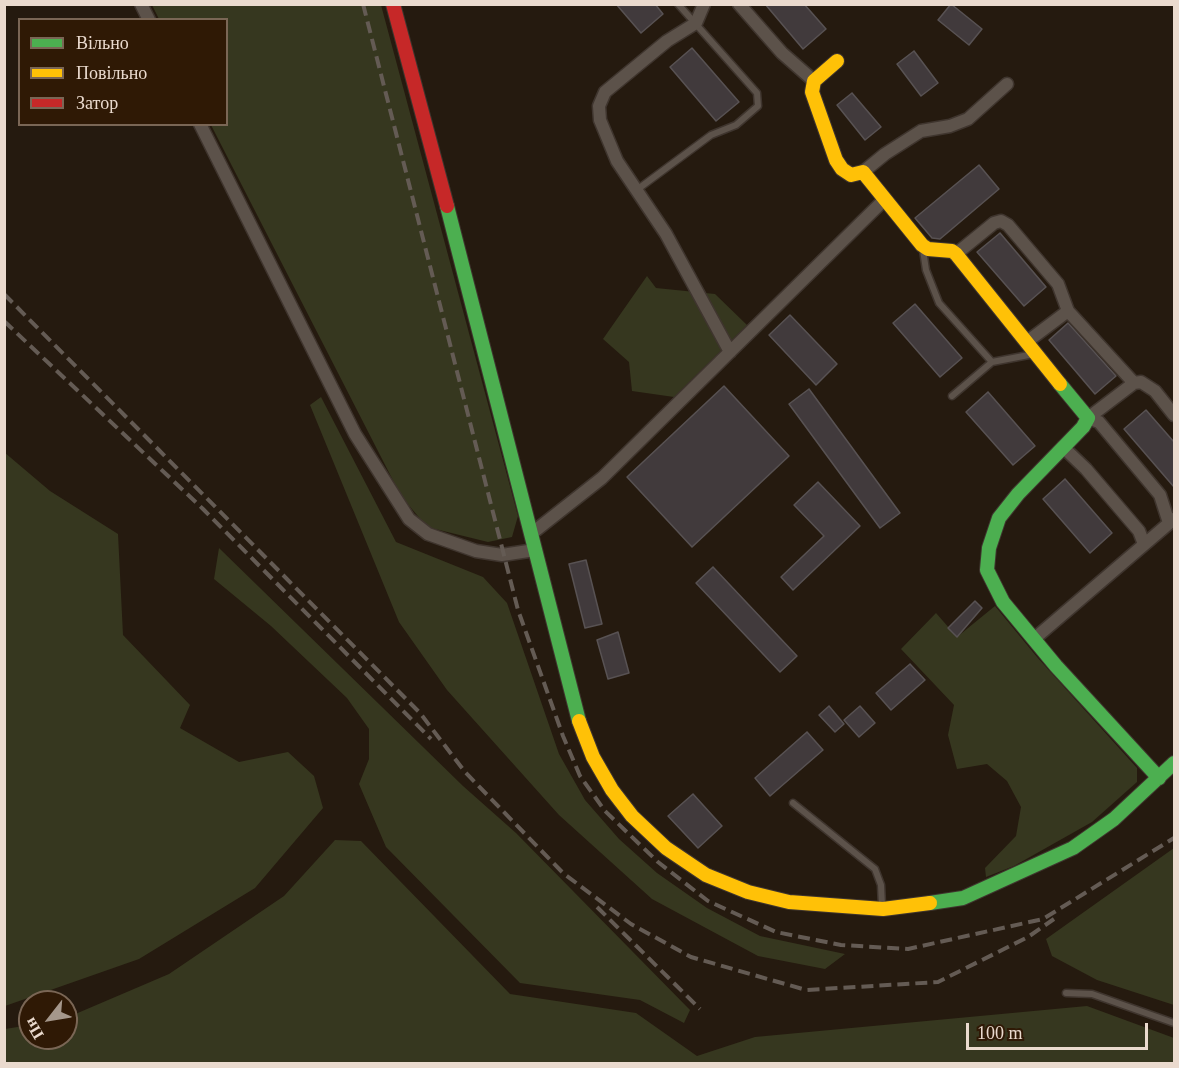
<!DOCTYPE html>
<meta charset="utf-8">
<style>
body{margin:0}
#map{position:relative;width:1179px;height:1068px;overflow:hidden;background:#251a0f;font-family:"Times New Roman",serif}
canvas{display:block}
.frame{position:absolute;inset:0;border:6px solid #eadace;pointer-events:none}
.legend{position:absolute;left:18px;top:18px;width:210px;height:108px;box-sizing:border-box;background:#2f1905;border:2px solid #7a6655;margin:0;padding:8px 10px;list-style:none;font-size:18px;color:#eadace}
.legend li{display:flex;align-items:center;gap:12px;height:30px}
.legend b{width:30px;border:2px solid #7a6655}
.north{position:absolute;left:18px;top:990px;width:60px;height:60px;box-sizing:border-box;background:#2f1905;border:2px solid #7a6655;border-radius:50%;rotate:239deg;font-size:16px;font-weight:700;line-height:24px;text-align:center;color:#eadace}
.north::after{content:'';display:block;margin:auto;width:21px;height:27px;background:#a5978b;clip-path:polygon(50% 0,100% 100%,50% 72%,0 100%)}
.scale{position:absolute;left:966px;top:1023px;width:182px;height:27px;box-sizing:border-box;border:3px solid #eadace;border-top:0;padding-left:8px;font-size:18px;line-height:21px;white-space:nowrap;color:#eadace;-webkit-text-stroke:4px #2f1905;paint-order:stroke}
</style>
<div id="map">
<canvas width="1179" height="1068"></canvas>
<div class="frame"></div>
<ul class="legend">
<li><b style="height:8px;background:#4caf50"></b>Вільно</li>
<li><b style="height:8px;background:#ffc107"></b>Повільно</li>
<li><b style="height:8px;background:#c62828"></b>Затор</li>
</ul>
<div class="north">Пн</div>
<div class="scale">100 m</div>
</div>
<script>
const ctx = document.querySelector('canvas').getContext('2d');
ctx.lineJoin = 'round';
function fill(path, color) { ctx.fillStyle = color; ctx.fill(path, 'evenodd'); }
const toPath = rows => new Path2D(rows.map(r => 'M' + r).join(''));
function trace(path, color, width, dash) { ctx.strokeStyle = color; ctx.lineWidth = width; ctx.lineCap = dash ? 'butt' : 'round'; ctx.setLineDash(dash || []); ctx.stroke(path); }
const green = toPath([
 [152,5,381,5,518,516,512,537,488,542,427,527,401,496,211,125,226,124,226,20,159,19],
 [647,276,656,288,715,294,747,325,674,397,632,391,629,362,603,339],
 [321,397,396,542,483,577,507,603,559,754,585,800,619,839,657,873,707,908,760,936,845,954,825,969,758,956,652,899,559,815,447,690,399,622,310,405],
 [4,452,50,491,118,534,123,635,190,705,180,728,239,762,288,752,314,776,323,808,255,888,139,959,5,1006],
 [219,548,463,786,516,833,690,1010,684,1023,640,1000,520,983,386,847,359,784,369,759,369,729,347,698,271,626,214,579],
 [995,606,1037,657,1137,768,1137,782,1092,822,1014,866,986,877,985,868,1016,836,1021,807,1007,781,987,764,957,769,948,735,954,705,901,649,936,613,957,637],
 [335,840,361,841,510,994,636,1013,697,1056,755,1037,1087,1006,1174,1038,1174,1063,5,1063,5,1029,30,1025,30,1038,66,1038,66,1018,169,974,284,896],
 [1174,848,1174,1005,1097,980,1052,956,1046,939]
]);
const building = toPath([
 [616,4,655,4,663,14,641,33,616,4],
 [765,4,804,4,826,29,803,49,765,4],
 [951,4,982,29,969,45,938,20,951,4],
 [692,48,739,102,716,121,670,67,692,48],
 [914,51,938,83,921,96,897,64,914,51],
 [852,93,881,127,865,140,837,105,852,93],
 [979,165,999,189,940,239,932,238,915,218,979,165],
 [1000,233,1046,287,1024,306,977,252,1000,233],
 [915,304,962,358,940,377,893,323,915,304],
 [790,315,837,364,816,385,769,335,790,315],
 [1068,323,1116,376,1095,394,1049,340,1068,323],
 [724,386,789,456,692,547,627,477,724,386],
 [809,389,900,513,880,528,789,404,809,389],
 [988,392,1035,446,1013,465,966,412,988,392],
 [1146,410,1174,442,1174,487,1124,429,1146,410],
 [1065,479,1112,533,1090,553,1043,499,1065,479],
 [818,482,860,526,793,590,781,577,824,536,794,505,818,482],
 [586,560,602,624,585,628,569,564,586,560],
 [713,567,797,656,780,672,696,583,713,567],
 [975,601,982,608,957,637,948,628,975,601],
 [618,632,629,673,608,679,597,640,618,632],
 [910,664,925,680,891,710,876,693,910,664],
 [829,706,844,724,835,732,819,715,829,706],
 [860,706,875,723,859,737,844,720,860,706],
 [807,732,823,750,770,796,755,778,807,732],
 [693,794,722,826,698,848,668,816,693,794]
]);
const lane = toPath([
 [638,189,711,135,736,125,758,106,757,93,678,4],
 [923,250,926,270,939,303,992,362],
 [952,396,992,362,1034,354],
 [793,803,875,869,881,885,882,906],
 [1066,993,1092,994,1174,1023]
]);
const street = toPath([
 [141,4,149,20],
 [704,4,696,23,667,41,605,92,599,106,600,120,617,161,666,234,730,352],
 [739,4,782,53,814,81],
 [200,124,355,434,409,519,428,534,476,551,502,555,535,550],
 [863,172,885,154,921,131,950,126,968,119,1007,84],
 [956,254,994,223,1001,221,1008,225,1058,284,1068,311,1134,383],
 [1028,341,1068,311],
 [1088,418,1099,422,1160,495,1169,523],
 [1088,418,1134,383,1141,382,1155,391,1174,415],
 [1063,447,1086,469,1139,531,1144,544],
 [531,534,602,478,884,200],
 [1034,639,1174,519]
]);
const fast = toPath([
 [447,206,579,721],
 [1060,384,1088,418,1083,427,1018,494,999,518,989,548,987,570,1003,602,1056,666,1159,778],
 [930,903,963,898,1073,848,1114,819,1174,763]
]);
const slow = toPath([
 [837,61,814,81,812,92,836,160,842,169,851,175,863,172,922,245,928,249,952,251,956,254,1060,384],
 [579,721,593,757,612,790,632,816,666,848,706,875,748,892,789,902,883,909,930,903]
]);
const jam = toPath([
 [393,4,447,206]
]);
const rail = toPath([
 [363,4,518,610,563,736,580,776,605,811,658,862,708,901,776,932,841,945,908,949,1043,919,1174,838],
 [4,294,420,713,465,772,563,873,631,924,691,957,806,990,938,982,1028,937,1054,919],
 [4,321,203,509,431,739],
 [597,907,700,1009]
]);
fill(green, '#36371f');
fill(building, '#413a3c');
trace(building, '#585253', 1.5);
trace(lane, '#3f352e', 9);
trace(street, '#3f352e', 15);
trace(fast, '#3f352e', 16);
trace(slow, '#3f352e', 16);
trace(jam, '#3f352e', 16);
trace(lane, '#5c524a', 6);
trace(street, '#5c524a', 12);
trace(fast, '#4caf50', 14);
trace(slow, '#ffc107', 14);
trace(jam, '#c62828', 14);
trace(rail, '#645b54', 4, [12, 6]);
</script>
